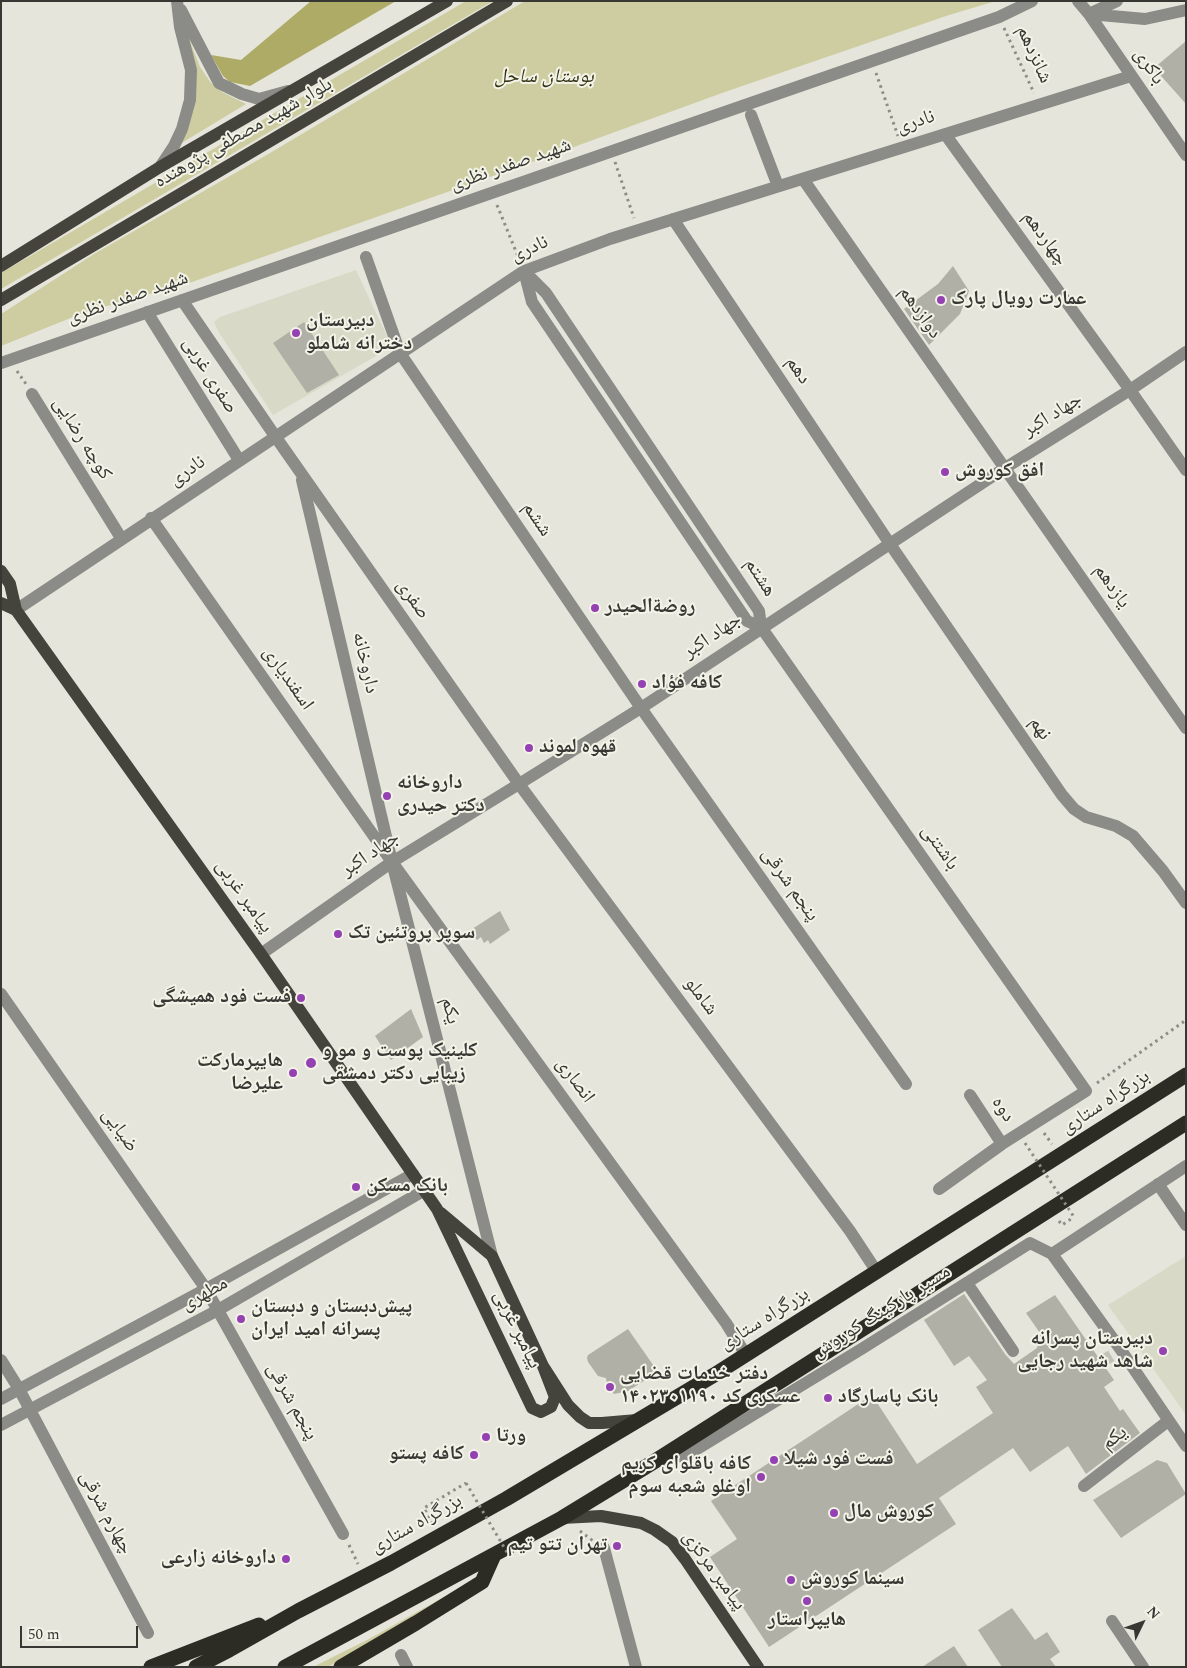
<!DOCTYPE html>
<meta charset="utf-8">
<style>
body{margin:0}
#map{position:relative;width:1187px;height:1668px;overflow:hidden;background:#e5e5db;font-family:Spectral,serif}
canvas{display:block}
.frame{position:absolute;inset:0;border:2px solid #373733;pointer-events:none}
.north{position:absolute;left:1117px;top:1598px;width:50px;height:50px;-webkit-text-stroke:4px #f3f3e8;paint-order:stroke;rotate:48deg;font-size:14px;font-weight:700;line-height:20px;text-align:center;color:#373733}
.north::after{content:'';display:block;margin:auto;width:18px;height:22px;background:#373733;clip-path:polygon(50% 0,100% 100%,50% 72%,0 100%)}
.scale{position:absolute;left:20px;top:1626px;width:118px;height:22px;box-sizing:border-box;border:2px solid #373733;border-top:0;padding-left:6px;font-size:15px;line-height:18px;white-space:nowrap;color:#373733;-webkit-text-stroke:4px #f3f3e8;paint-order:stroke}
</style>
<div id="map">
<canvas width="1187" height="1668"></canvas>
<div class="frame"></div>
<div class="north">N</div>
<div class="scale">50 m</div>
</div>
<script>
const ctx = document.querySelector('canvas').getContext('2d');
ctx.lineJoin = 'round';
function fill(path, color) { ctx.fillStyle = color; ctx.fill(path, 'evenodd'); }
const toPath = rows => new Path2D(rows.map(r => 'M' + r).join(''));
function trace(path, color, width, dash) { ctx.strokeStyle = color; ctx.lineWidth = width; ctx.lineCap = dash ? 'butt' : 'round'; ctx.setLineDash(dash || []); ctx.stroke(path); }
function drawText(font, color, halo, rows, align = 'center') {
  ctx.font = font + ' Spectral,"Noto Naskh Arabic",serif'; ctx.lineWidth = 4; ctx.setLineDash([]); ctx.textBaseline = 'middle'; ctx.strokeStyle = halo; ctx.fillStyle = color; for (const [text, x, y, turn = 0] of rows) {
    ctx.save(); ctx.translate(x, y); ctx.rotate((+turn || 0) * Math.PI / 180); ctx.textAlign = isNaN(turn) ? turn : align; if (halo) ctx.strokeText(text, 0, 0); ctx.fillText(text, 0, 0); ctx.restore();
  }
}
const built = toPath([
 [356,270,392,347,273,415,218,331,214,322,220,317],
 [1186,1256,1186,1415,1108,1305]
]);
const green = toPath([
 [466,1,493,1,1,289,1,273],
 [525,1,996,1,949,15,722,93,541,159,192,282,83,313,1,346,1,314,94,254,270,153],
 [185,28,200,67,211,83,222,92,246,104,180,144,188,122],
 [476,1579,328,1667,313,1667,367,1640]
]);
const forest = toPath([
 [311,1,396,1,250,86,230,82,223,76,211,55,241,60]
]);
const building = toPath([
 [1186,41,1186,104,1154,68],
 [953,266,969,291,960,314,929,345,904,309,938,284],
 [304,322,339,375,307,393,273,343],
 [500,911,510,930,490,944,488,940,484,943,481,937,477,940,469,931],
 [411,1009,423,1037,391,1060,375,1036],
 [964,1294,1005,1354,1014,1364,1037,1348,1040,1333,1026,1313,1055,1295,1114,1380,1104,1387,1120,1411,1123,1409,1140,1433,1086,1474,1068,1446,1030,1472,1013,1448,939,1498,956,1524,769,1647,710,1557,737,1539,711,1501,872,1395,917,1464,993,1413,976,1387,987,1380,969,1356,954,1366,924,1320],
 [628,1329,658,1372,628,1391,614,1394,607,1384,606,1378,598,1376,588,1362,587,1358,588,1355],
 [1157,1460,1167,1463,1186,1494,1121,1538,1093,1500],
 [1012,1608,1035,1640,1047,1632,1060,1652,1050,1659,1056,1667,1002,1667,978,1630],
 [954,1646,968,1667,922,1667]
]);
const minorTunnel = toPath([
 [1101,1362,1121,1350]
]);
const path = toPath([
 [1004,28,1034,93],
 [876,73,898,136],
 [615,162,634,218],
 [497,205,519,259],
 [17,371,26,384],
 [1097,1083,1186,1020],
 [1044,1133,1052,1144],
 [1059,1221,1062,1225,1074,1217],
 [432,1524,424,1508,466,1483],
 [580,1531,593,1541],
 [349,1545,358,1564]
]);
const minor = toPath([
 [1078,1,1089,14,1186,155],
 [181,10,219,83,242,94,259,99,288,91],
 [1089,14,1145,19,1186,10],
 [1089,14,1117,1],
 [751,115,778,186],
 [945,134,1130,390,1186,470],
 [160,167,174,146,182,129,190,100,191,70,180,27,177,1],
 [803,179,1186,728],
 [673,219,890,544,1062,795,1074,809,1086,817,1116,826,1133,836,1163,871,1186,903],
 [366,257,400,353,641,708,906,1084],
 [524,271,532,302,747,621,761,627,1086,1091,1002,1144,939,1189],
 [524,271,546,293,759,611,761,627],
 [182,300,275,436,519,784,850,1231,877,1272],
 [147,312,239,460],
 [1,363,999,17,1032,1],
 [32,394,121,538],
 [302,480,392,862,492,1256],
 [151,518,392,862,726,1323,746,1355],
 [16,610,524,271,610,239,1131,76],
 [261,954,392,862,519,784,641,708,1005,468,1130,390,1186,352],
 [1,994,206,1289,343,1534],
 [970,1095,1002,1144],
 [1158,1184,1186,1225],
 [1052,1254,1186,1166],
 [967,1283,1013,1351],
 [1,1360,19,1389,148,1633],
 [1,1399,206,1289,413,1174],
 [1,1425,218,1310,423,1191],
 [659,1461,689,1454,863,1348,1030,1243,1052,1254,1121,1350,1186,1446],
 [1084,1486,1168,1421],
 [604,1548,636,1667],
 [1112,1621,1143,1667],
 [401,1655,407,1667]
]);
const major = toPath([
 [1,266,160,167,447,1],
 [1,300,507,1],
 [1,571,10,584,16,610,261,954,437,1209,532,1408,541,1412,551,1407,555,1397,543,1366],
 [1,603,16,610],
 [441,1213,492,1256,543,1366,568,1405,580,1417,589,1423,602,1423,637,1420],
 [562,1518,601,1516,641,1523,655,1530,672,1542,685,1559,758,1667]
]);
const highway = toPath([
 [151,1667,259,1625],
 [196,1667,229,1650,298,1611,391,1563,506,1499,714,1375,1186,1075],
 [285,1667,562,1518,652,1463,1186,1123],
 [341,1667,416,1623,482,1582,494,1555]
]);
const pathBridge = toPath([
 [1025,1143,1074,1217],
 [466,1483,511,1559]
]);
const markers = [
 [941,300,5,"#9442b2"],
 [296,333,5,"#9442b2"],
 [945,472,5,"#9442b2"],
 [595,608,5,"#9442b2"],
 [642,684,5,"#9442b2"],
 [529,748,5,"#9442b2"],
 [387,796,5,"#9442b2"],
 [338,934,5,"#9442b2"],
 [301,998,5,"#9442b2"],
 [311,1063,6,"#9442b2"],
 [293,1073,5,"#9442b2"],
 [356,1187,5,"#9442b2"],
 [241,1319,5,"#9442b2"],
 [1163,1351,5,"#9442b2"],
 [610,1387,5,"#9442b2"],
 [828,1398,5,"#9442b2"],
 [486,1437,5,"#9442b2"],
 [474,1455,5,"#9442b2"],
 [774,1460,5,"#9442b2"],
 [761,1477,5,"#9442b2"],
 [834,1513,5,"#9442b2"],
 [617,1546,5,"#9442b2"],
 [286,1559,5,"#9442b2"],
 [791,1580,5,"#9442b2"],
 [807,1601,5,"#9442b2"]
];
const streetNames = [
 ["شانزدهم",1033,55,66],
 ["باکری",1148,67,56],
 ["نادری",916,123,-18],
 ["بلوار شهید مصطفی پژوهنده",244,134,-30],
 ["شهید صفدر نظری",511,166,-19],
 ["چهاردهم",1044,239,54],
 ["نادری",530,250,-24],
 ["شهید صفدر نظری",128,299,-19],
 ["دوازدهم",919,313,55],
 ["دهم",797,371,56],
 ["صفری غربی",209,376,58],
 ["جهاد اکبر",1053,416,-32],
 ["کوچه رضایی",81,439,58],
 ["نادری",188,472,-34],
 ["ششم",536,520,56],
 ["هشتم",759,578,57],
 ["یازدهم",1111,587,55],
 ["صفری",412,600,55],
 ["جهاد اکبر",713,637,-34],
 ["داروخانه",364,663,77],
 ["اسفندیاری",287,679,55],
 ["نهم",1039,729,56],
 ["باشتنی",939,848,55],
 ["جهاد اکبر",371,855,-34],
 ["پنجم شرقی",789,885,55],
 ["پیامبر غربی",243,897,55],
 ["شاملو",700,997,53],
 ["یکم",449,1011,76],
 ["انصاری",574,1081,54],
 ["بزرگراه ستاری",1106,1103,-33],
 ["دوه",1002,1110,57],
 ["ضیایی",119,1131,55],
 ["مطهری",205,1295,-29],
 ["مسیر پارکینگ کوروش",882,1313,-32],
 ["بزرگراه ستاری",765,1320,-32],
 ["پیامبر غربی",516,1330,64],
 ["پنجم شرقی",291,1402,61],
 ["یکم",1115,1439,-38],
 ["چهارم شرقی",105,1513,62],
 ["بزرگراه ستاری",417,1525,-29],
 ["پیامبر مرکزی",713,1571,54]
];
const parkNames = [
 ["بوستان ساحل",544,78]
];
const poiNames = [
 ["عمارت رویال پارک",951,300],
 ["دبیرستان",306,322],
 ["دخترانه شاملو",306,345],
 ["افق کوروش",955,472],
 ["روضةالحیدر",605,608],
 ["کافه فؤاد",652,684],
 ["قهوه لموند",539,748],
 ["داروخانه",397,784],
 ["دکتر حیدری",397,807],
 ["سوپر پروتئین تک",348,934],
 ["فست فود همیشگی",291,998,"right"],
 ["کلینیک پوست و مو و",322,1052],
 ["زیبایی دکتر دمشقی",322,1075],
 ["هایپرمارکت",283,1062,"right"],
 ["علیرضا",283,1085,"right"],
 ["بانک مسکن",366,1187],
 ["پیش‌دبستان و دبستان",251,1308],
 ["پسرانه امید ایران",251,1331],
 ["دبیرستان پسرانه",1153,1340,"right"],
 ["شاهد شهید رجایی",1153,1363,"right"],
 ["دفتر خدمات قضایی",620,1375],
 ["عسکری کد ۱۴۰۲۳۰۱۱۹۰",620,1398],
 ["بانک پاسارگاد",838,1398],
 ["ورتا",496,1437],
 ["کافه پستو",464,1455,"right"],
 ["فست فود شیلا",784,1460],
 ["کافه باقلوای کریم",751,1465,"right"],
 ["اوغلو شعبه سوم",751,1488,"right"],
 ["کوروش مال",844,1513],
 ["تهران تتو تیم",607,1546,"right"],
 ["داروخانه زارعی",276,1559,"right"],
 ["سینما کوروش",801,1580],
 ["هایپراستار",807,1621,"center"]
];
fill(built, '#d9d9c7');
fill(green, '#cecda1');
fill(forest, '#aeab67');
fill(building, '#b0b0a6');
trace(minorTunnel, '#c2c2b9', 12, [12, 6]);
trace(path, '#8d8d86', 3, [2.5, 4]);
trace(minor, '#8b8b87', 12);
trace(major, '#44443d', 12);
trace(highway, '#2c2c24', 15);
trace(pathBridge, '#8d8d86', 3, [2.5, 4]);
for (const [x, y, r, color] of markers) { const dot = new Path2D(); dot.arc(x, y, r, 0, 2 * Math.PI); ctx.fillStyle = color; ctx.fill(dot); trace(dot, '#f3f3e8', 2); }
drawText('20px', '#373733', '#f3f3e8', streetNames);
drawText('italic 20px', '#343314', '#f3f3e8', parkNames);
drawText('bold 20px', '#373733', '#f3f3e8', poiNames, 'left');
</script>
